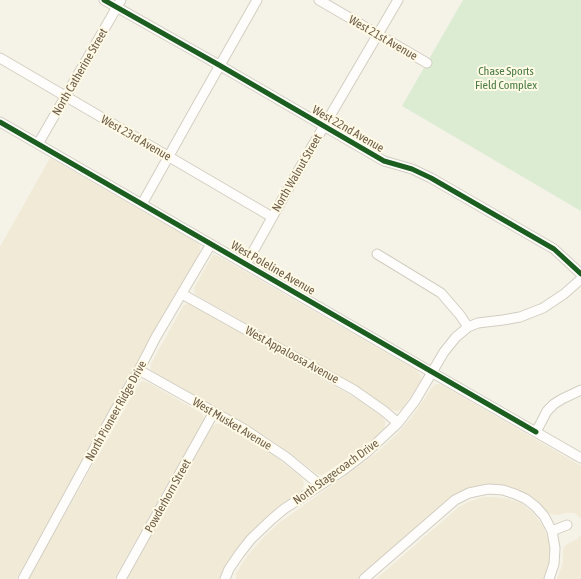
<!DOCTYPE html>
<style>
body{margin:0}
canvas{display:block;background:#f5f2e7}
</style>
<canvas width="581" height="579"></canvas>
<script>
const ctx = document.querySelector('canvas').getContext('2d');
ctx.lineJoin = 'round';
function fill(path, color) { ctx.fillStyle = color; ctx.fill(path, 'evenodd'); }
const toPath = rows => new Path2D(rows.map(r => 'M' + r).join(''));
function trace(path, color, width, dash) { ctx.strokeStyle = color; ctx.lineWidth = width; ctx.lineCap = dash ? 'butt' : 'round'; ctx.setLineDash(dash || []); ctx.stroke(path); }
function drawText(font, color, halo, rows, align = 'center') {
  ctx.font = font + ' "Asap Condensed",sans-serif'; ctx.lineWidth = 4; ctx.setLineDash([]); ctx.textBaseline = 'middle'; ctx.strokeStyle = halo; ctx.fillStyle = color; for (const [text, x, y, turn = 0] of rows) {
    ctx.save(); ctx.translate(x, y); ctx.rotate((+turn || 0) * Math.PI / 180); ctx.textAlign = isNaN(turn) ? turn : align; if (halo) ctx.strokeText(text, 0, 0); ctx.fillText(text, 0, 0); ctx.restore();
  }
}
const residential = toPath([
 [50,158,198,243,200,246,200,253,16,579,0,579,0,247],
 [213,255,218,256,416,370,420,375,421,379,419,384,403,408,397,411,392,410,361,389,340,376,196,295,195,293,194,288,211,258],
 [188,303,357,399,377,413,382,417,385,421,385,427,383,430,378,436,326,473,321,475,317,474,290,453,267,437,153,373,151,370,151,364,183,306],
 [142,381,146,382,149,383,201,413,203,415,204,420,114,579,28,579,139,384],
 [438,384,442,385,581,466,581,519,575,513,565,513,558,515,551,514,546,511,538,502,526,494,512,487,495,484,480,485,469,489,449,500,358,579,236,579,236,573,248,555,264,537,279,523,377,453,400,431,411,418,425,398,431,389,434,385],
 [216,424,222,424,254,442,275,456,291,469,302,478,304,484,303,488,301,491,276,509,257,526,245,539,234,554,226,566,219,579,127,579,212,427],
 [483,497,494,497,508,499,521,503,533,513,543,526,549,540,550,551,550,560,548,570,545,579,376,579,459,507,468,502],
 [581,535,581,579,557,579,563,563,563,551,564,547,567,544,577,539]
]);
const green = toPath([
 [463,0,581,0,581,211,402,106]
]);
const minor = toPath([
 [104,0,219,65,384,161,412,169,431,178,554,249,581,274],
 [319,0,427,63],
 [0,58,272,217],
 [0,122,433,373,581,458],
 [38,144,121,0],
 [142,204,194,111,257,0],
 [377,254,441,293,460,315,468,327],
 [246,264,310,150,398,0],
 [182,294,354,390,384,411,398,423],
 [139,370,244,429,286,457,320,485],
 [536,432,547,411,554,404,562,399,581,390],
 [552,531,567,525],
 [23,579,116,409,139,370,156,337,211,244],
 [121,579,214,412],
 [225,579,229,569,240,553,251,539,272,519,284,509,342,471,367,452,398,423,415,401,444,352,456,337,468,327,478,323,503,320,520,317,543,308,564,294,581,279],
 [364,579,455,500,469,493,483,490,489,489,503,490,515,494,526,499,536,507,544,516,552,531,555,548,554,564,549,579]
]);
const cycleway = toPath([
 [104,0,219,65,384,161,412,169,431,178,554,249,581,274],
 [0,122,536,432]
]);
const streetNames = [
 ["West 21st Avenue",383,38,30],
 ["North Catherine Street",80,72,-60],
 ["West 22nd Avenue",348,129,30],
 ["West 23rd Avenue",136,138,30],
 ["North Walnut Street",297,173,-60],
 ["West Poleline Avenue",273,268,30],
 ["West Appaloosa Avenue",292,355,29],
 ["North Pioneer Ridge Drive",116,411,-61],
 ["West Musket Avenue",232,424,31],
 ["North Stagecoach Drive",336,472,-36],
 ["Powderhorn Street",168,496,-61]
];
const parkNames = [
 ["Chase Sports",506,71],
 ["Field Complex",506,85]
];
fill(residential, '#f0ead7');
fill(green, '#dcecd2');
trace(minor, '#d3cec2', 11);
trace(minor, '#fefdfb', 9);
trace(cycleway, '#1b5e20', 5);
drawText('12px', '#715f49', '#fefae6', streetNames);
drawText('12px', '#497c44', '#fefae6', parkNames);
</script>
